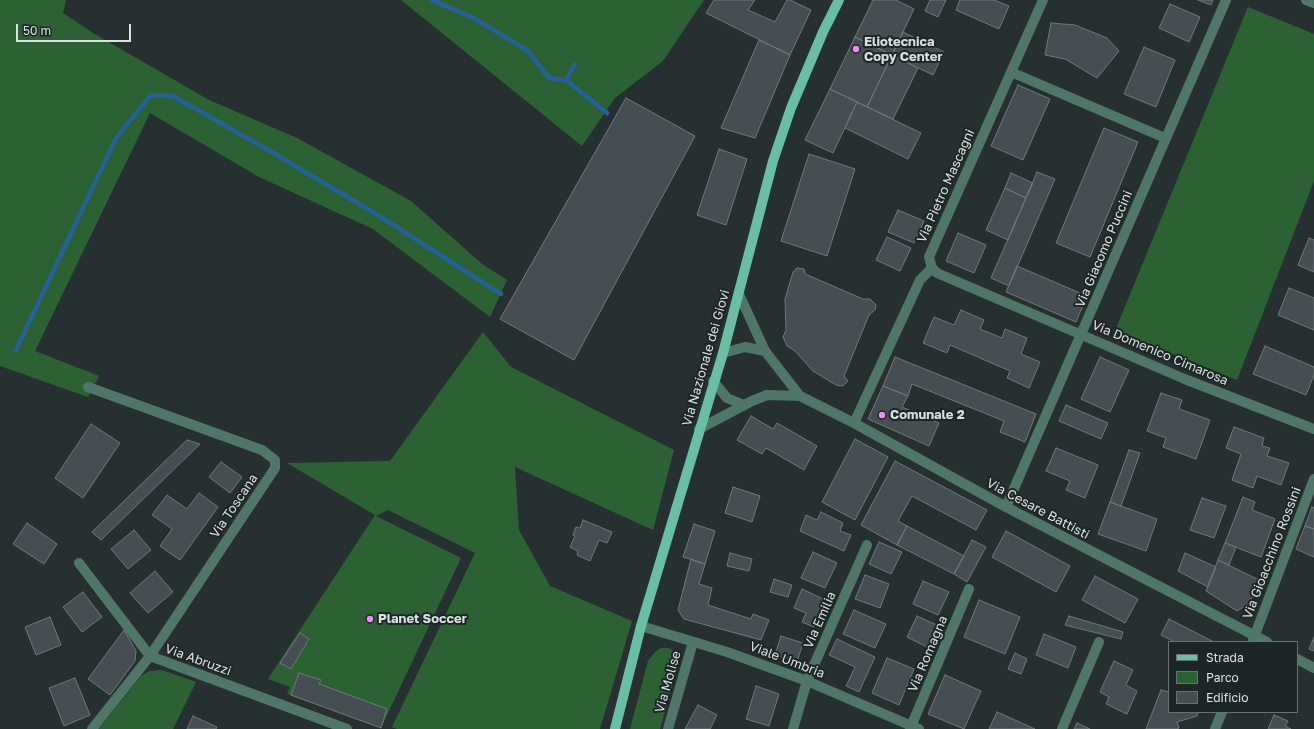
<!DOCTYPE html>
<style>
body{margin:0}
#map{position:relative;width:1314px;height:729px;overflow:hidden;background:#273030;font-family:"Golos Text",sans-serif}
canvas{display:block}
.legend{position:absolute;left:1168px;top:641px;width:130px;height:72px;box-sizing:border-box;background:#1d2626;border:1px solid #697171;margin:0;padding:5px 7px;list-style:none;font-size:12px;color:#dbe1e1}
.legend li{display:flex;align-items:center;gap:8px;height:20px}
.legend b{width:20px;border:1px solid #697171}
.scale{position:absolute;left:16px;top:24px;width:115px;height:18px;box-sizing:border-box;border:2px solid #dbe1e1;border-top:0;padding-left:5px;font-size:12px;line-height:14px;white-space:nowrap;color:#dbe1e1;-webkit-text-stroke:3px #1d2626;paint-order:stroke}
</style>
<div id="map">
<canvas width="1314" height="729"></canvas>
<ul class="legend">
<li><b style="height:5px;background:#6abea4"></b>Strada</li>
<li><b style="height:11px;background:#2c6233"></b>Parco</li>
<li><b style="height:11px;background:#454e52"></b>Edificio</li>
</ul>
<div class="scale">50 m</div>
</div>
<script>
const ctx = document.querySelector('canvas').getContext('2d');
ctx.lineJoin = 'round';
function fill(path, color) { ctx.fillStyle = color; ctx.fill(path, 'evenodd'); }
const toPath = rows => new Path2D(rows.map(r => 'M' + r).join(''));
function trace(path, color, width, dash) { ctx.strokeStyle = color; ctx.lineWidth = width; ctx.lineCap = dash ? 'butt' : 'round'; ctx.setLineDash(dash || []); ctx.stroke(path); }
function drawText(font, color, halo, rows, align = 'center') {
  ctx.font = font + ' "Golos Text",sans-serif'; ctx.lineWidth = 4; ctx.setLineDash([]); ctx.textBaseline = 'middle'; ctx.strokeStyle = halo; ctx.fillStyle = color; for (const [text, x, y, turn = 0] of rows) {
    ctx.save(); ctx.translate(x, y); ctx.rotate((+turn || 0) * Math.PI / 180); ctx.textAlign = isNaN(turn) ? turn : align; if (halo) ctx.strokeText(text, 0, 0); ctx.fillText(text, 0, 0); ctx.restore();
  }
}
const green = toPath([
 [0,0,66,0,63,13,93,33,209,100,297,138,411,201,482,264,507,280,490,317,373,229,259,177,150,113,35,351,99,376,88,397,0,366],
 [401,0,704,0,663,61,615,98,582,146],
 [1248,7,1314,34,1314,181,1237,380,1115,331],
 [483,332,511,367,674,450,653,530,515,467,519,530,550,586,632,621,600,729,397,729,392,727,475,553,388,510,376,516,461,558,381,728,287,694,290,687,268,679,375,515,287,463,390,461],
 [661,648,669,648,676,652,679,661,660,729,630,729,648,661,655,652],
 [162,670,196,682,173,729,99,729,141,676,149,671]
]);
const stream = toPath([
 [432,0,474,18,527,50,549,78,566,80,575,64],
 [566,80,607,113],
 [16,350,116,138,151,95,173,96,270,151,378,215,501,294]
]);
const building = toPath([
 [714,0,755,0,748,10,775,22,787,0,790,0,811,10,790,55,706,13,714,0],
 [873,0,896,0,914,9,892,55,855,37,873,0],
 [930,0,946,0,938,17,925,11,930,0],
 [960,0,994,0,1009,6,999,29,956,10,960,0],
 [1198,0,1213,0,1211,5,1198,0],
 [1170,4,1200,17,1189,42,1159,28,1170,4],
 [1051,23,1075,25,1107,38,1119,51,1097,78,1065,59,1045,55,1051,23],
 [903,32,944,52,933,75,892,55,903,32],
 [855,37,892,55,867,107,830,89,855,37],
 [759,40,790,55,755,138,721,128,759,40],
 [1144,47,1175,60,1156,107,1124,94,1144,47],
 [892,55,918,68,893,119,867,107,892,55],
 [1018,85,1050,99,1023,160,991,146,1018,85],
 [830,89,857,102,833,153,805,140,830,89],
 [626,98,695,136,574,360,500,319,626,98],
 [857,102,921,133,908,159,845,128,857,102],
 [1104,128,1138,142,1090,257,1056,243,1104,128],
 [719,149,747,159,726,225,697,215,719,149],
 [809,154,855,169,827,256,781,241,809,154],
 [1037,172,1055,179,1009,286,991,278,1037,172],
 [1011,173,1033,183,1026,198,1005,188,1011,173],
 [1005,188,1026,198,1008,240,986,230,1005,188],
 [898,210,924,221,914,243,888,232,898,210],
 [958,233,986,245,974,273,946,261,958,233],
 [887,237,911,248,900,271,876,260,887,237],
 [1309,238,1314,240,1314,272,1298,265,1309,238],
 [1017,266,1087,296,1076,322,1006,292,1017,266],
 [797,268,804,269,805,274,863,299,870,299,876,305,875,310,869,315,844,376,848,381,843,386,836,385,813,371,795,351,787,346,783,337,786,330,785,299,793,272,797,268],
 [1289,288,1314,298,1314,330,1278,315,1289,288],
 [961,310,984,320,980,329,1002,338,1005,329,1027,338,1021,354,1040,362,1029,388,1007,378,1010,371,950,345,947,353,923,343,934,317,954,325,961,310],
 [1265,346,1314,367,1314,375,1306,395,1253,374,1265,346],
 [895,357,1036,414,1025,442,1000,432,1004,421,912,384,908,396,883,386,895,357],
 [1100,357,1129,370,1110,412,1081,399,1100,357],
 [883,386,908,396,902,407,939,423,929,446,868,419,883,386],
 [1161,393,1182,400,1179,409,1210,420,1196,459,1163,447,1166,438,1147,431,1161,393],
 [1066,405,1108,423,1101,439,1059,421,1066,405],
 [751,416,773,429,777,423,817,446,804,470,766,448,762,454,737,440,751,416],
 [91,424,120,443,83,498,55,478,91,424],
 [1234,427,1264,438,1262,446,1270,448,1267,456,1289,463,1281,485,1257,476,1253,488,1232,480,1241,454,1226,448,1234,427],
 [855,439,888,457,855,520,822,502,855,439],
 [187,440,200,444,101,540,92,532,187,440],
 [1056,448,1098,465,1085,498,1066,490,1070,481,1046,471,1056,448],
 [1129,450,1140,453,1121,506,1110,502,1129,450],
 [895,461,987,510,976,530,912,496,898,521,907,526,897,545,861,525,895,461],
 [221,462,242,477,230,493,209,477,221,462],
 [733,487,760,496,752,522,725,513,733,487],
 [199,493,218,507,180,560,160,546,172,529,152,515,167,495,187,509,199,493],
 [1243,497,1255,502,1252,510,1275,519,1261,557,1225,543,1243,497],
 [1202,498,1226,506,1214,538,1190,530,1202,498],
 [1110,502,1157,519,1146,551,1098,534,1110,502],
 [1312,507,1314,508,1314,529,1305,526,1312,507],
 [821,512,843,523,840,531,851,535,844,551,800,531,806,515,817,520,821,512],
 [583,520,612,532,607,543,599,540,590,561,577,555,578,551,570,547,575,536,573,535,576,527,580,528,583,520],
 [27,523,57,544,44,564,13,544,27,523],
 [694,524,715,531,705,564,683,557,694,524],
 [907,526,964,556,954,574,897,545,907,526],
 [1305,526,1314,529,1314,557,1296,549,1305,526],
 [134,530,151,550,128,569,111,549,134,530],
 [1006,531,1070,566,1056,592,992,557,1006,531],
 [972,540,986,547,967,582,954,574,972,540],
 [879,542,902,552,891,574,869,564,879,542],
 [1225,543,1236,547,1229,565,1218,560,1225,543],
 [813,552,837,563,825,588,801,578,813,552],
 [730,553,752,559,749,571,727,566,730,553],
 [1185,553,1216,567,1208,587,1178,571,1185,553],
 [691,559,705,564,699,584,712,588,708,605,751,619,753,614,769,620,761,640,684,619,678,610,691,559],
 [1218,560,1259,580,1250,603,1237,611,1206,591,1218,560],
 [155,571,173,592,148,613,130,593,155,571],
 [865,575,889,584,880,608,855,599,865,575],
 [1095,576,1138,599,1125,623,1082,600,1095,576],
 [774,579,792,585,788,597,770,592,774,579],
 [923,581,949,592,938,615,913,604,923,581],
 [802,589,825,600,814,627,802,622,806,613,794,608,802,589],
 [83,592,102,617,82,632,63,607,83,592],
 [979,600,1020,617,1005,654,964,637,979,600],
 [854,610,886,624,875,648,843,634,854,610],
 [917,616,941,627,931,649,907,637,917,616],
 [1069,616,1123,632,1121,639,1065,625,1069,616],
 [50,617,61,645,36,655,25,627,50,617],
 [1169,619,1214,642,1175,642,1161,635,1169,619],
 [124,630,136,651,135,661,110,695,88,679,124,630],
 [300,633,309,639,291,669,280,663,300,633],
 [1044,634,1076,647,1068,668,1036,655,1044,634],
 [781,636,803,643,797,662,775,655,781,636],
 [1314,637,1314,651,1309,649,1314,637],
 [837,639,875,657,859,692,846,686,855,667,829,655,837,639],
 [1015,653,1027,659,1021,674,1008,669,1015,653],
 [887,658,914,669,899,705,872,693,887,658],
 [1114,661,1133,670,1126,685,1137,691,1127,714,1106,704,1109,697,1100,692,1114,661],
 [299,673,321,680,319,684,387,709,381,728,291,695,299,673],
 [945,675,981,691,964,729,928,714,945,675],
 [75,678,90,715,64,726,49,688,75,678],
 [756,686,779,694,769,726,746,719,756,686],
 [1161,690,1169,692,1169,712,1198,712,1197,716,1177,722,1179,728,1177,729,1146,729,1161,690],
 [698,705,717,715,710,729,685,729,698,705],
 [997,712,1035,729,989,729,997,712],
 [1274,715,1288,721,1285,726,1291,729,1268,729,1274,715],
 [193,716,217,727,216,729,187,729,193,716],
 [1077,723,1090,729,1074,729,1077,723]
]);
const minor = toPath([
 [1043,0,929,257,932,268,937,273,1187,380,1314,429],
 [1306,0,1314,3],
 [1011,72,1165,138],
 [739,294,765,351,800,396,854,423,1006,507,1267,642],
 [723,353,745,347,765,351],
 [713,381,727,398,744,405],
 [88,387,262,450,275,460,275,468,150,656,92,729],
 [854,423,920,280,932,268],
 [699,429,752,401,767,395,800,396],
 [1006,507,1226,0],
 [79,563,150,656,347,729],
 [641,626,727,652,807,681,919,729],
 [1253,640,1314,479],
 [1297,659,1314,668],
 [668,729,693,642],
 [793,729,807,681,867,545],
 [910,729,969,589],
 [1062,729,1099,642],
 [1215,729,1222,712]
]);
const major = toPath([
 [615,729,641,626,723,353,773,161,791,108,823,32,839,0]
]);
const markers = [
 [856,49,4,"#f18af4"],
 [882,415,4,"#f18af4"],
 [370,619,4,"#f18af4"]
];
const poiNames = [
 ["Eliotecnica",864,42],
 ["Copy Center",864,57],
 ["Comunale 2",890,415],
 ["Planet Soccer",378,619]
];
const streetNames = [
 ["Via Pietro Mascagni",946,186,-66],
 ["Via Giacomo Puccini",1104,249,-67],
 ["Via Domenico Cimarosa",1160,353,23],
 ["Via Nazionale dei Giovi",706,358,-74],
 ["Via Toscana",234,506,-56],
 ["Via Cesare Battisti",1038,509,28],
 ["Via Gioacchino Rossini",1272,553,-69],
 ["Via Emilia",820,620,-66],
 ["Via Romagna",928,654,-67],
 ["Via Abruzzi",198,660,20],
 ["Viale Umbria",787,660,21],
 ["Via Molise",668,682,-74]
];
fill(green, '#2c6233');
trace(stream, '#266197', 4.5);
fill(building, '#454e52');
trace(building, '#6f797c', 1);
trace(minor, '#50766a', 10);
trace(major, '#6abea4', 10);
for (const [x, y, r, color] of markers) { const dot = new Path2D(); dot.arc(x, y, r, 0, 2 * Math.PI); ctx.fillStyle = color; ctx.fill(dot); trace(dot, '#1d2626', 1.5); }
drawText('bold 13px', '#dbe1e1', '#1d2626', poiNames, 'left');
drawText('13px', '#dbe1e1', '#1d2626', streetNames);
</script>
